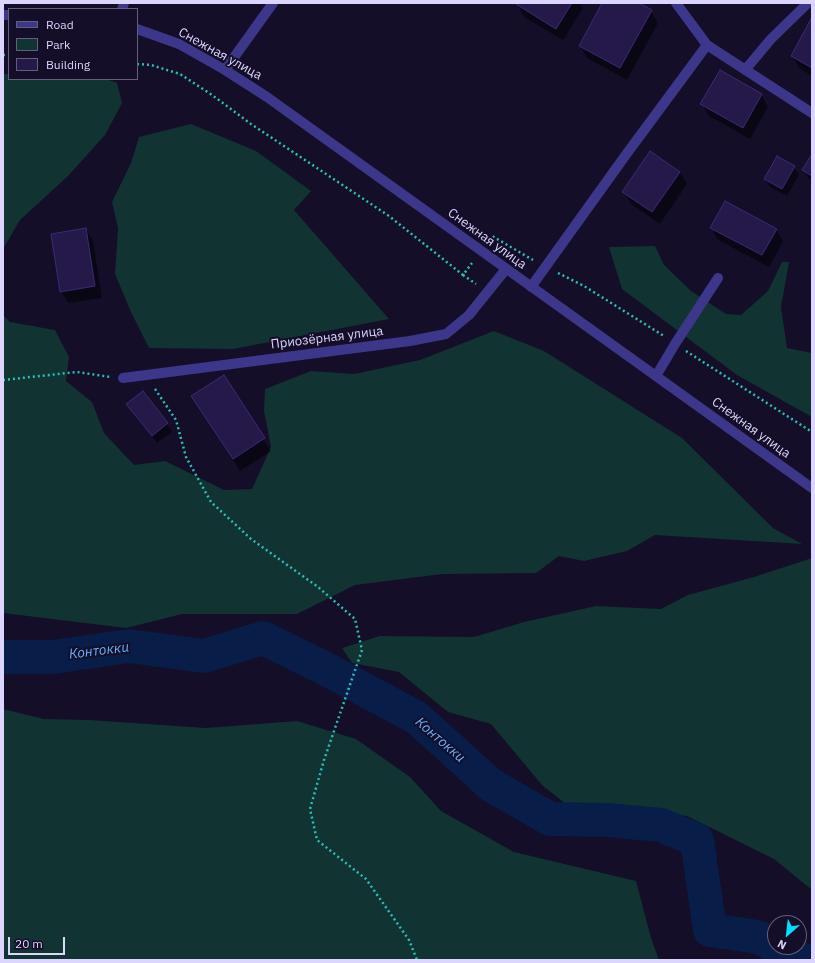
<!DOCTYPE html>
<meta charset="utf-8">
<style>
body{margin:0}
#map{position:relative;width:815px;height:963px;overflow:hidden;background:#140e28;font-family:"IBM Plex Sans",sans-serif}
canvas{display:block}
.frame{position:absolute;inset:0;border:4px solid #dcd6ff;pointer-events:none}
.legend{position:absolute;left:8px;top:8px;width:130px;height:72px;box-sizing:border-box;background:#140e28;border:1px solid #645e7e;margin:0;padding:5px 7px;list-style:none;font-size:12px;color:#dcd6ff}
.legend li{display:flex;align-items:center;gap:8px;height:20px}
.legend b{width:20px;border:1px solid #645e7e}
.north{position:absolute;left:767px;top:915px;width:40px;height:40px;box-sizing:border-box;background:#140e28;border:1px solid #645e7e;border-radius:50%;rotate:208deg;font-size:11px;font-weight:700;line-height:16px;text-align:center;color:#dcd6ff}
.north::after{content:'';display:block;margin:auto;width:14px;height:18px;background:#02dfff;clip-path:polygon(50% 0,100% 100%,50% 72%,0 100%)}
.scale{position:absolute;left:8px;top:937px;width:57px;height:18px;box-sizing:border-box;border:2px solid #dcd6ff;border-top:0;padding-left:5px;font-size:12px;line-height:14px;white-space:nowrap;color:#dcd6ff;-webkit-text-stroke:3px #140e28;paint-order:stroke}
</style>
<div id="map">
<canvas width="815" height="963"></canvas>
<div class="frame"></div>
<ul class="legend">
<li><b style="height:5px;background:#3c378a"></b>Road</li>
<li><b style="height:11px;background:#113332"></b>Park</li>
<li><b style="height:11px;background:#25194a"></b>Building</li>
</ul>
<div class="north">N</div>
<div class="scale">20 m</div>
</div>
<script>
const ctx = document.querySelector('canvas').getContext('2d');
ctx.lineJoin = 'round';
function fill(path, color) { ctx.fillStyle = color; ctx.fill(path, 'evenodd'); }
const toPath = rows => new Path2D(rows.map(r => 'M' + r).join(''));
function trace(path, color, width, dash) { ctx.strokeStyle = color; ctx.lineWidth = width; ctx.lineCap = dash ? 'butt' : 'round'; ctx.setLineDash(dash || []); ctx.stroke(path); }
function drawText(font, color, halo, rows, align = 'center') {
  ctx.font = font + ' "IBM Plex Sans",sans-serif'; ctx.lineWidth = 4; ctx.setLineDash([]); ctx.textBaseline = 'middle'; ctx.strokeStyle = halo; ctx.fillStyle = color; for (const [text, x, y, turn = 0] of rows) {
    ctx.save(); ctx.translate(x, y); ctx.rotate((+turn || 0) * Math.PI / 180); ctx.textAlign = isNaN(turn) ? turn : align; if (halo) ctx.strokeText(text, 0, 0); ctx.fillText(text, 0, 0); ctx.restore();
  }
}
const green = toPath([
 [3,74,9,74,9,79,106,79,117,83,122,103,105,135,68,176,20,220,3,249],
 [191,124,256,151,311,191,294,210,389,319,233,349,149,348,131,312,115,274,118,228,112,202,131,163,139,137],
 [655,246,664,265,691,291,726,314,741,315,768,291,782,262,789,262,781,307,787,348,812,353,812,417,737,375,622,289,609,247],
 [3,315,10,322,55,330,69,357,66,381,92,402,104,433,134,465,165,461,224,490,252,489,271,447,264,411,265,389,311,371,354,374,420,360,494,331,544,351,682,438,773,528,802,544,655,535,627,551,584,561,559,556,536,573,442,574,355,585,297,614,182,614,126,628,3,613],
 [812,558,812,890,774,859,687,816,646,812,615,817,567,805,542,785,491,724,448,712,399,672,352,663,342,648,380,636,474,637,524,622,596,606,661,609,688,595,754,577],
 [3,709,44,719,89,720,206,728,297,721,356,739,410,777,441,811,514,852,636,881,651,938,659,960,3,960]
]);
const shadow = toPath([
 [518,3,580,3,583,8,563,40,524,17,517,4],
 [603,3,637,3,651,11,658,23,627,80,587,58,580,46],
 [812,19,812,76,799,68,792,56],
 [761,94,768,107,750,139,709,116,702,104],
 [812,156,812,180,808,178,804,170],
 [794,167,799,175,787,196,770,187,765,179],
 [680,172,687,184,660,224,631,204,624,192],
 [711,228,776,229,783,242,769,267,718,240],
 [86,229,93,241,102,298,68,303,61,291],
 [224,376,271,451,240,471,200,409],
 [143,392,167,424,172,432,157,443,132,412,128,404]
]);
const river = toPath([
 [3,657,53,657,129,646,204,656,263,638,326,669,417,718,491,785,550,819,607,820,661,825,697,840,710,930,758,937,775,946],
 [777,947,803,960]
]);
const building = toPath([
 [517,3,572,3,556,29,516,4,517,3],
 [602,3,639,3,652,10,620,68,579,46,602,3],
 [812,17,812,68,791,56,812,17],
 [720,70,762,94,743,128,700,104,720,70],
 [650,151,680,172,652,212,622,192,650,151],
 [812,154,812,176,802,170,812,154],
 [777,156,795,166,782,189,764,179,777,156],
 [725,201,777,229,762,255,710,228,725,201],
 [86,228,95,286,60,292,51,234,86,228],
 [224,375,265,438,233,459,191,396,224,375],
 [143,391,168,423,152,436,126,404,143,391]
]);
const path = toPath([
 [3,55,9,55],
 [137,64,151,65,180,74,212,95,251,124,389,216,463,275,472,263],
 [489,239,492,236,533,260],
 [558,273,584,286,664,336],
 [463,275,476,284],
 [686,351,812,432],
 [3,380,77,372,110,377],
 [155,389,176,420,186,457,211,502,251,539,318,587,355,619,362,650,324,760,310,809,317,840,366,879,409,940,417,960]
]);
const minor = toPath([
 [676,3,707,45,812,113],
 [122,9,124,3],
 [3,15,9,15],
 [137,29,179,44,225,70,267,97,812,488],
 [225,70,273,3],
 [745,70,771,39,808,3],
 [531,287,625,156,707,45],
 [656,376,675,344,718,278],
 [123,378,410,341,446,334,469,315,506,269]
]);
const streetNames = [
 ["Снежная улица",220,54,29],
 ["Снежная улица",487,239,36],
 ["Приозёрная улица",327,338,-7],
 ["Снежная улица",751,428,36]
];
const waterNames = [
 ["Контокки",99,651,-7],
 ["Контокки",440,740,41]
];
fill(green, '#113332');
fill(shadow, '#0007');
trace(river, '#081d48', 34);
fill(building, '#25194a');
trace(building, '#3c2a78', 1);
trace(path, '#29c0bb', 2.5, [2, 3]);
trace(minor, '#3c378a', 10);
drawText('13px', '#dcd6ff', '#140e28', streetNames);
drawText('italic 14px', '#64b3ff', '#140e28', waterNames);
</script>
